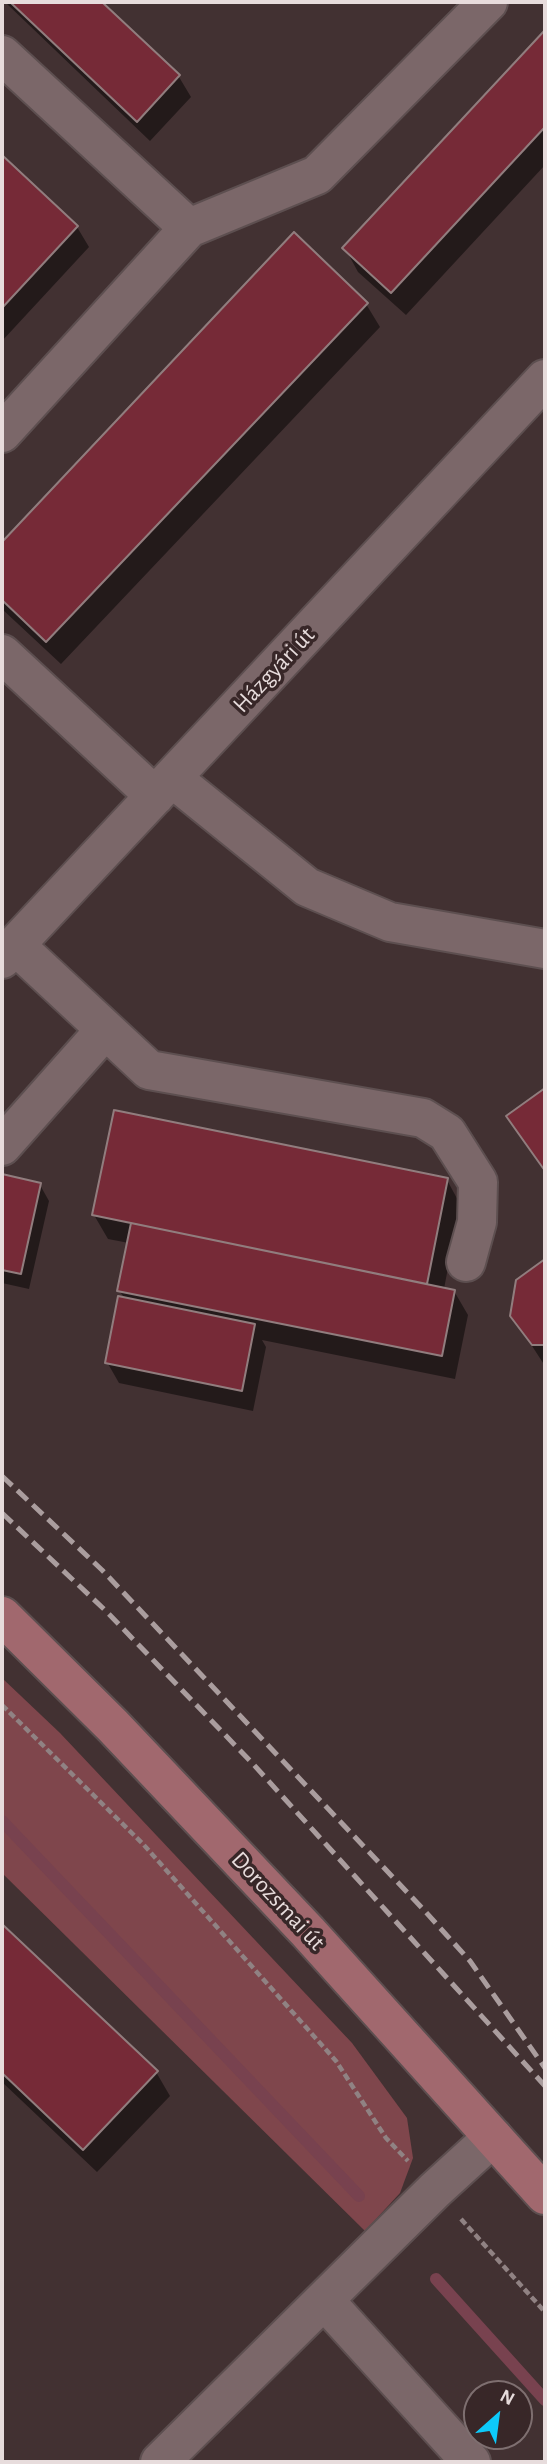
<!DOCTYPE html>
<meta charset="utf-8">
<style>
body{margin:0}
#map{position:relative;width:547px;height:2464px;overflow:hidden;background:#423132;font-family:"Alegreya Sans",sans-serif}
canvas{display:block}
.frame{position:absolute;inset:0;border:4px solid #e7dcdc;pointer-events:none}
.north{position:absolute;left:463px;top:2380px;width:70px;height:70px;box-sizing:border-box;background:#382728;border:2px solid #7e6f70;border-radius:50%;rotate:28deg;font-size:19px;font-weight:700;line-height:28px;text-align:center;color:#e7dcdc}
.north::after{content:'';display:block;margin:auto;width:24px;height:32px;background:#0dcafa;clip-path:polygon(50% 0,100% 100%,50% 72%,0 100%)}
</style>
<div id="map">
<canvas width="547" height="2464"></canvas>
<div class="frame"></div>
<div class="north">N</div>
</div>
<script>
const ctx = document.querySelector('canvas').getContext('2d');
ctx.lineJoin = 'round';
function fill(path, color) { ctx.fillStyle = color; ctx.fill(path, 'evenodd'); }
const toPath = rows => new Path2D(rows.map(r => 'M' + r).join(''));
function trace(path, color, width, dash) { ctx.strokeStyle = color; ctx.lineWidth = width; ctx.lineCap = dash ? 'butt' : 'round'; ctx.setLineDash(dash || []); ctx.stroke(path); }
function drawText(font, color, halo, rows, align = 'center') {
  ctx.font = font + ' "Alegreya Sans",sans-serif'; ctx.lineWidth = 7; ctx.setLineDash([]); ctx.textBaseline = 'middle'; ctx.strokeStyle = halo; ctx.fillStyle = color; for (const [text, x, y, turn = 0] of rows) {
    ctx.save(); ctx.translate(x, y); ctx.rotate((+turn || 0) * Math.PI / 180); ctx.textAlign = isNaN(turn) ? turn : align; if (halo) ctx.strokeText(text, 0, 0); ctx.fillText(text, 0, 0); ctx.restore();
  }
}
const green = toPath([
 [2,1678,60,1733,352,2043,407,2118,413,2158,400,2193,365,2231,2,1873]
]);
const shadow = toPath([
 [5,2,100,2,179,77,191,97,150,141],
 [545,32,545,165,406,315,358,272,345,248],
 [2,157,77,227,89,247,2,341],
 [294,235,366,304,380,327,61,664,2,609,2,544],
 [545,1090,545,1173,508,1117],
 [2,1176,40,1185,49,1201,29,1289,2,1283],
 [447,1180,460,1204,444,1289,454,1291,468,1315,455,1379,262,1340,266,1347,253,1411,119,1383,107,1362,125,1299,119,1290,129,1243,108,1239,94,1215],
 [545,1261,545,1366,512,1315,518,1281],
 [2,1926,156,2072,170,2096,97,2172,2,2082]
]);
const stream = toPath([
 [2,1821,359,2196],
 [436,2279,545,2400]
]);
const building = toPath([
 [10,2,102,2,180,75,137,122,10,2],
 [545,30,545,127,391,293,342,248,545,30],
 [2,155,78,226,2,308,2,155],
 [294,232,368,303,46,642,2,600,2,542,294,232],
 [545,1088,545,1171,506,1116,545,1088],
 [114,1110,448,1178,427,1284,92,1215,114,1110],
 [2,1174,41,1183,21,1274,2,1270,2,1174],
 [131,1223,455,1290,442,1356,117,1291,131,1223],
 [545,1259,545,1345,532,1345,510,1316,516,1280,545,1259],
 [118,1296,255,1324,242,1391,105,1363,118,1296],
 [2,1924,158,2071,83,2150,2,2073,2,1924]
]);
const path = toPath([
 [2,1705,143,1844,336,2061,386,2138,408,2161],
 [461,2219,545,2312]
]);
const minor = toPath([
 [2,55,189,228],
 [2,433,189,228,317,175,488,2],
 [2,654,155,796],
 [172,778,307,887,390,922,545,949],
 [15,945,149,1070,423,1118,447,1133,478,1182,477,1222,466,1262],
 [2,959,545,379],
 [2,1146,105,1030],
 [324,2300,471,2462],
 [160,2462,435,2190,493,2137]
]);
const major = toPath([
 [2,1616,113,1726,308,1932,545,2195]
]);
const rail = toPath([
 [2,1476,102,1570,423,1909,470,1961,545,2068],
 [2,1513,107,1612,254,1765,545,2086]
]);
const streetNames = [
 ["Házgyári út",274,670,-47],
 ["Dorozsmai út",278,1901,47]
];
fill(green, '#7f464c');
fill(shadow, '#0007');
trace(stream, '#78424f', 12);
fill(building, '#762a37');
trace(building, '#917d7e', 2);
trace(minor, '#5d4f50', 42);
trace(major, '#5d4f50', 42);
trace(path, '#908283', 4.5, [7, 3.5]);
trace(minor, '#7b6769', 38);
trace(major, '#a1686e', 38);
trace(rail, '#aa9d9e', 5, [14, 7]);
drawText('24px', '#e7dcdc', '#382728', streetNames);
</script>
